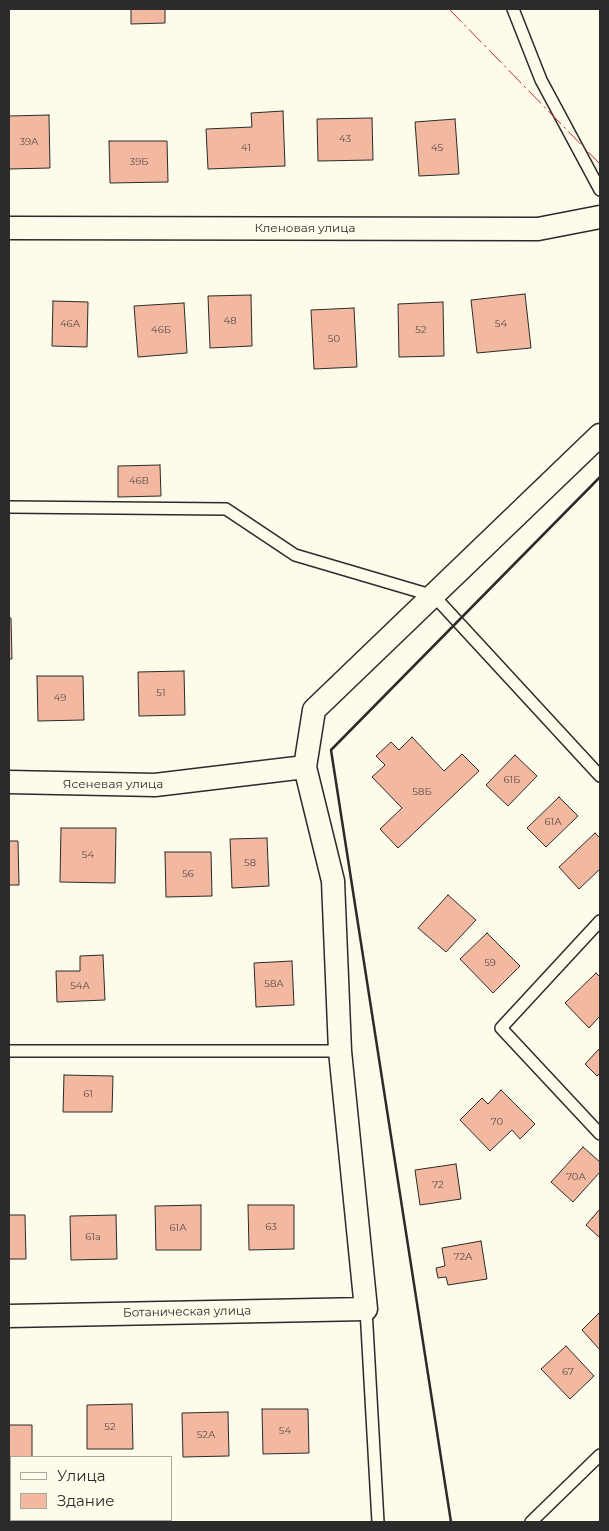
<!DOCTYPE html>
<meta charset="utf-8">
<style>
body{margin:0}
#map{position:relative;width:609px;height:1531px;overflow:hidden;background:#fdfbea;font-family:Montserrat,sans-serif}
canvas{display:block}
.frame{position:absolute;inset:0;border:10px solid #2b2b2b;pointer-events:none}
.legend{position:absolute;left:10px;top:1456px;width:162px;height:65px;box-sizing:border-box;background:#fdfbea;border:1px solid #a9a89e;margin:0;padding:6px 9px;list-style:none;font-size:15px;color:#2b2b2b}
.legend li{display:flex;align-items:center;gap:10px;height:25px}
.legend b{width:25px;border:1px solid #a9a89e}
</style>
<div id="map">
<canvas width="609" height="1531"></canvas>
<div class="frame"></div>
<ul class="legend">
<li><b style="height:6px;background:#fdfbea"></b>Улица</li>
<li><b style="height:14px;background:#f2b8a0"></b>Здание</li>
</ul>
</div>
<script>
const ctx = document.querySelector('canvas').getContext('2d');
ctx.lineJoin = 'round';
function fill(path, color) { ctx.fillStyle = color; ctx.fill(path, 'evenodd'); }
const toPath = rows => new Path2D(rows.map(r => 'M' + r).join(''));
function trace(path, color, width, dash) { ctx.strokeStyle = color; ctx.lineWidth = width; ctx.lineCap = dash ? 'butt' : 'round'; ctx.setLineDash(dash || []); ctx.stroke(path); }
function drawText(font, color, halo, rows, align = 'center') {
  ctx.font = font + ' Montserrat,sans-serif'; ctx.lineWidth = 4; ctx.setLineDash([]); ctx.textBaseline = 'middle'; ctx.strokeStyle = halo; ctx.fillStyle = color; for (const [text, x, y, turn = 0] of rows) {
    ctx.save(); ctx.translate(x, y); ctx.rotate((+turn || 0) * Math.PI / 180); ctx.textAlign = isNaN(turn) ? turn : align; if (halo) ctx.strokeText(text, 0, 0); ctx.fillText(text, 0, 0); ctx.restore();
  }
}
const building = toPath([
 [131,9,165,9,165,23,131,24,131,9],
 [283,111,285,166,208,169,206,129,252,127,251,113,283,111],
 [49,115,50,168,9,169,9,116,49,115],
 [372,118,373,160,318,161,317,119,372,118],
 [455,119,459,174,419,176,415,122,455,119],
 [109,141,167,141,168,182,110,183,109,141],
 [525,294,531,348,477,353,471,300,525,294],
 [251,295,252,346,210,348,208,296,251,295],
 [53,301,88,302,87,347,52,346,53,301],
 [443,302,444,356,399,357,398,304,443,302],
 [184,303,187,353,138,357,134,306,184,303],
 [354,308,357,367,314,369,311,310,354,308],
 [160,465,161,496,118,497,118,466,160,465],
 [9,618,11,618,12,659,9,659,9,618],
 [184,671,185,715,139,716,138,672,184,671],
 [37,676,83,676,84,720,38,721,37,676],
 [412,737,444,771,462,754,479,771,398,848,380,829,402,808,372,777,385,765,376,756,391,742,399,750,412,737],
 [515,755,537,776,508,806,486,785,515,755],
 [559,797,578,816,546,847,527,828,559,797],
 [61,828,116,828,115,883,60,882,61,828],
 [595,833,600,838,600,869,579,889,559,867,595,833],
 [267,838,269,886,232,888,230,839,267,838],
 [9,841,18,841,19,885,9,885,9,841],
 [165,852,211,852,212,896,166,897,165,852],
 [448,895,476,920,446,952,418,928,448,895],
 [487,933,520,966,493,993,460,959,487,933],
 [103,955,105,1000,57,1002,56,971,80,971,80,956,103,955],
 [292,961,294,1005,256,1007,254,963,292,961],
 [596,973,600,977,600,1016,589,1028,565,1003,596,973],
 [600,1048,600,1073,597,1076,585,1064,600,1048],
 [64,1075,113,1076,112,1112,63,1112,64,1075],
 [501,1090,535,1124,520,1139,512,1130,490,1151,460,1120,482,1098,488,1104,501,1090],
 [583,1147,600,1162,600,1172,573,1202,551,1182,583,1147],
 [456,1164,461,1199,420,1205,415,1170,456,1164],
 [201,1205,201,1250,156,1250,155,1206,201,1205],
 [248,1205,294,1205,294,1249,249,1250,248,1205],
 [600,1209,600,1238,586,1225,600,1209],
 [9,1215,25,1215,26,1259,9,1259,9,1215],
 [116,1215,117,1259,71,1260,70,1216,116,1215],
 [481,1241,487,1279,448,1285,446,1277,438,1278,436,1268,445,1266,442,1248,481,1241],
 [600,1312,600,1350,582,1330,600,1312],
 [566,1346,594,1376,570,1399,541,1369,566,1346],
 [132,1404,133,1449,87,1449,87,1405,132,1404],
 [262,1409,308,1409,309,1453,263,1454,262,1409],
 [228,1412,229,1456,183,1457,182,1413,228,1412],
 [9,1425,32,1425,32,1457,11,1457,11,1470,9,1470,9,1425],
 [9,1489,11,1489,11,1520,39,1520,39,1522,9,1522,9,1489]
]);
const lane = toPath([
 [513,9,541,80,600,190],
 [9,507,226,509,295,555,434,596,600,776],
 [600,921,501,1028,600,1134],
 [9,1051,340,1051],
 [366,1309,378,1522],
 [531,1522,600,1455]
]);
const street = toPath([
 [9,228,538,229,600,217],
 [9,782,155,785,305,767],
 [9,1316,366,1309,340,1051,333,881,305,767,314,710,600,435]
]);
const wall = toPath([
 [451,1522,331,750,600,477]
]);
const power = toPath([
 [449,9,600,164]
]);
const numberNames = [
 ["43",345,139],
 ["39А",29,142],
 ["41",246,148],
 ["45",437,148],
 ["39Б",139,162],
 ["48",230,321],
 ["46А",70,324],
 ["54",501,324],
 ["46Б",161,330],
 ["52",421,330],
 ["50",334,339],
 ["46В",139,481],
 ["51",161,693],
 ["49",60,698],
 ["61Б",512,780],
 ["58Б",422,792],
 ["61А",553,822],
 ["54",88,855],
 ["58",250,863],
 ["56",188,874],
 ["59",490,963],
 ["58А",274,984],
 ["54А",80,986],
 ["61",88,1094],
 ["70",497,1122],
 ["70А",576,1177],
 ["72",438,1185],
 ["63",271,1227],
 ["61А",178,1228],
 ["61а",93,1237],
 ["72А",463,1257],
 ["67",568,1372],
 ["52",110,1427],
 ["54",285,1431],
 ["52А",206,1435]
];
const streetNames = [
 ["Кленовая улица",305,228],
 ["Ясеневая улица",113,784],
 ["Ботаническая улица",187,1312,-1]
];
fill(building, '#f2b8a0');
trace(building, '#2b2b2b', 1);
trace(lane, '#2b2b2b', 14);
trace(street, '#2b2b2b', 25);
trace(lane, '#fdfbea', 11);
trace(street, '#fdfbea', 22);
trace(wall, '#2b2b2b', 2.5);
trace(power, '#c62828', 1, [18, 4, 2.5, 4]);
drawText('10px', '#5d4e48', null, numberNames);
drawText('12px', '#2b2b2b', '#fdfbea', streetNames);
</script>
